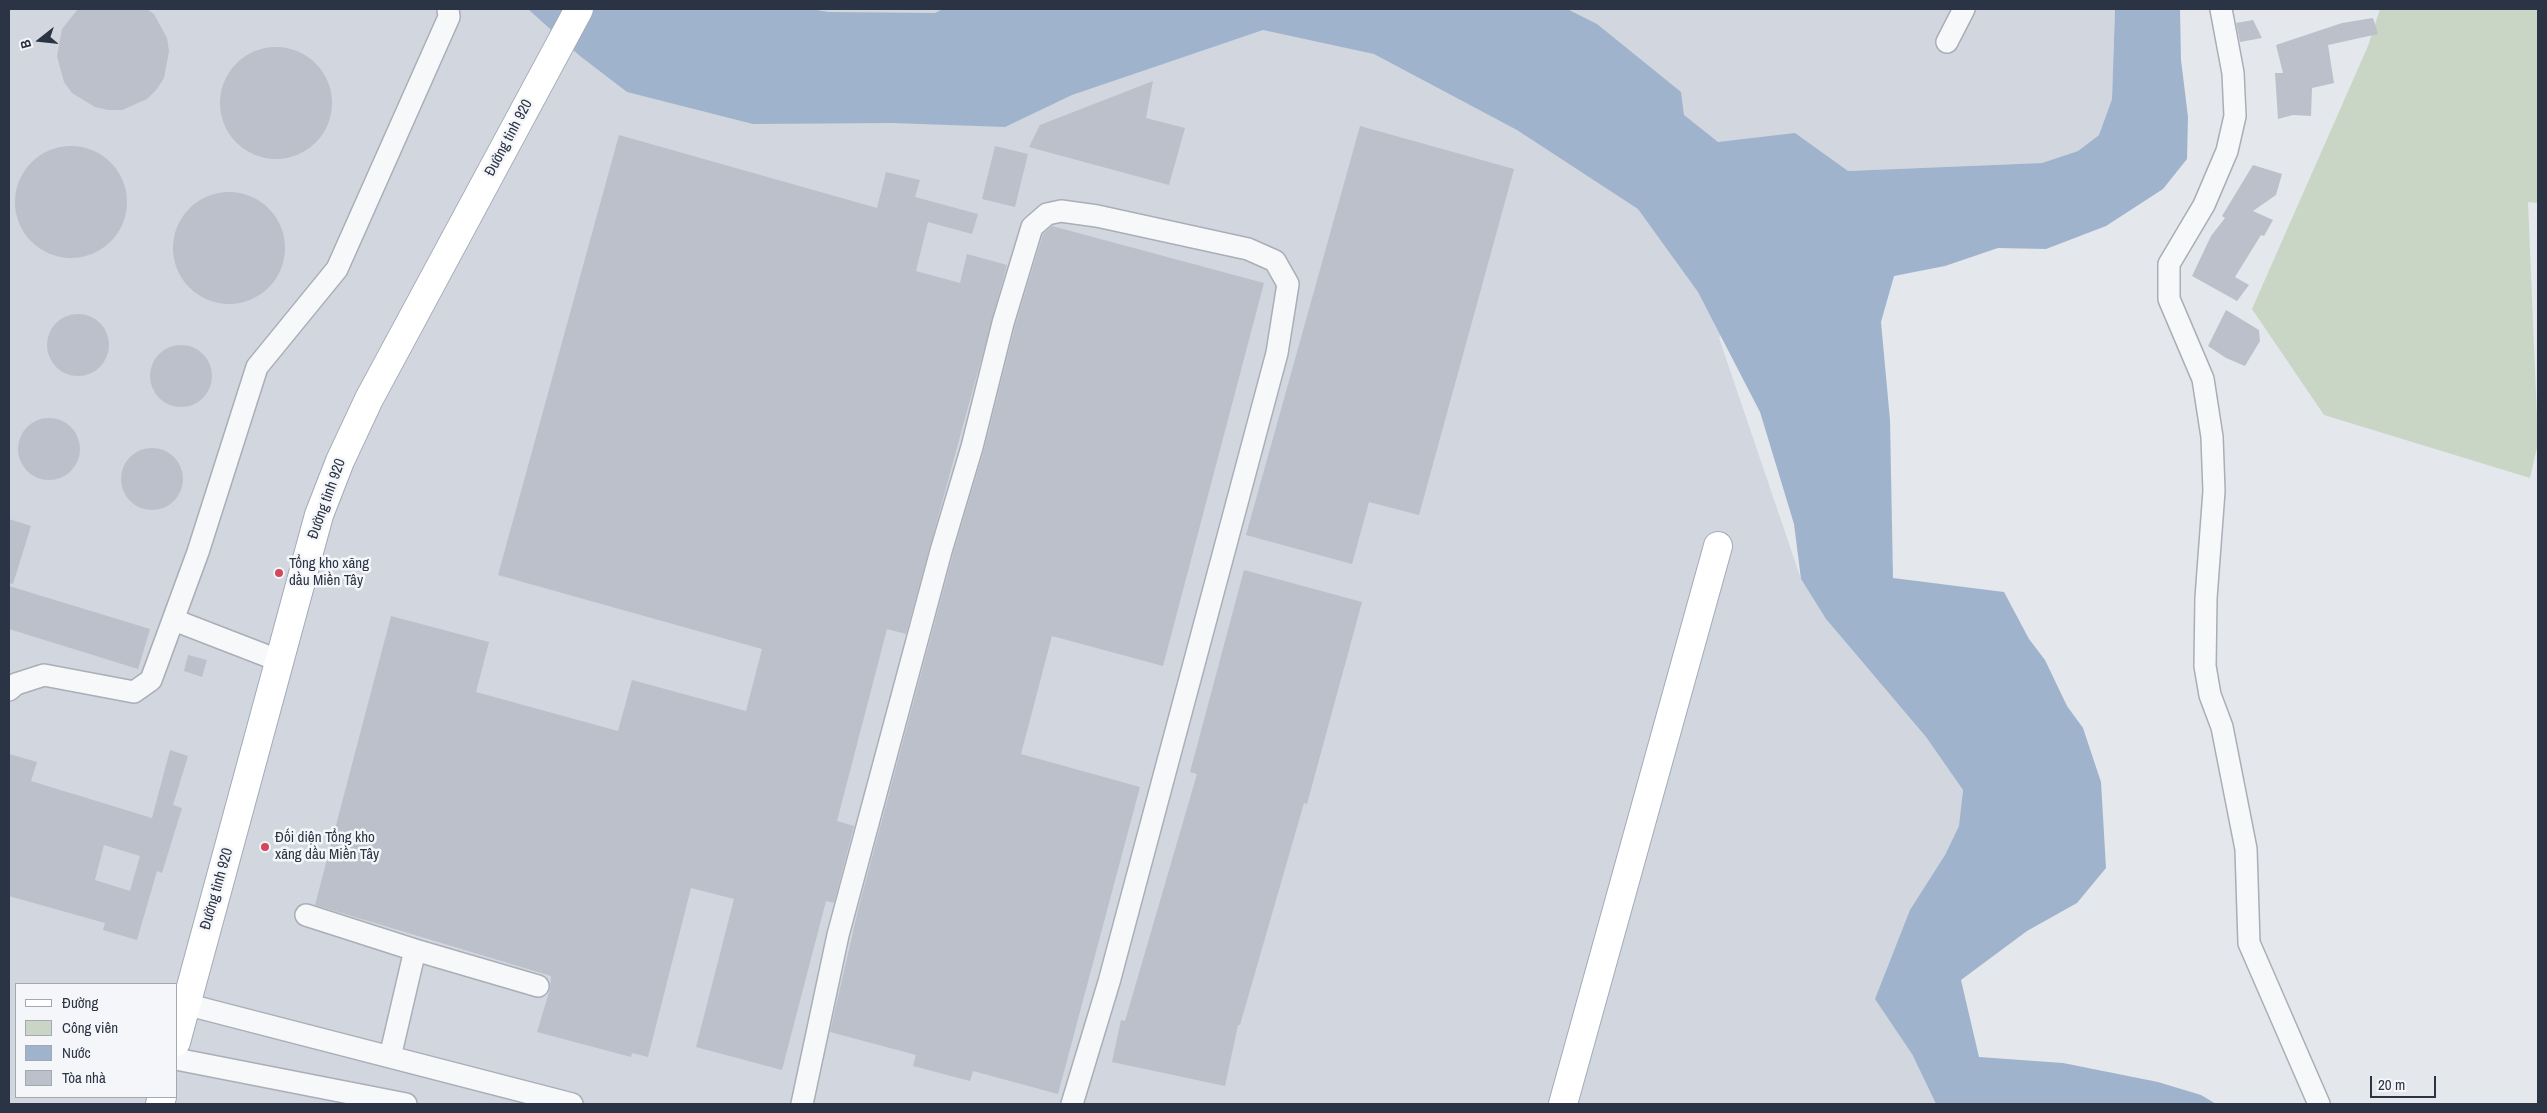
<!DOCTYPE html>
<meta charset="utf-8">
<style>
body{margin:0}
#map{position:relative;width:2547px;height:1113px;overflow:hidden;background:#e4e7ec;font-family:"Archivo Narrow",sans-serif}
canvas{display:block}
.frame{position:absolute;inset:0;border:10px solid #2b3445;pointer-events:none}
.legend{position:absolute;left:15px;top:983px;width:162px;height:115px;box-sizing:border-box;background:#f4f6f9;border:1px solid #a4a8b1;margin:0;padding:6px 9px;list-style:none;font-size:15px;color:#2b3445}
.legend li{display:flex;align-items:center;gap:10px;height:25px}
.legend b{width:25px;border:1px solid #a4a8b1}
.north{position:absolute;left:15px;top:15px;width:50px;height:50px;-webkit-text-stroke:4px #f4f6f9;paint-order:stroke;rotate:254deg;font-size:14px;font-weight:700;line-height:20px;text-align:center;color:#2b3445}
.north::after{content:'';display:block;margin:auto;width:18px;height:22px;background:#2b3445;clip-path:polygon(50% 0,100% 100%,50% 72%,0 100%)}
.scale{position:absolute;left:2370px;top:1076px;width:66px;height:22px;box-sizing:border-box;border:2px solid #2b3445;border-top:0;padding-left:6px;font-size:15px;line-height:18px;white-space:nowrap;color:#2b3445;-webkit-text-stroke:4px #f4f6f9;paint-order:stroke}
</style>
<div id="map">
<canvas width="2547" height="1113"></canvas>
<div class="frame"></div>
<ul class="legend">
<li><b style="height:6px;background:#fff"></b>Đường</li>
<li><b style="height:14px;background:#c9d6c5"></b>Công viên</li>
<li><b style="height:14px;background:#9fb4cc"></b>Nước</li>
<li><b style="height:14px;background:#bbc0ca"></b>Tòa nhà</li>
</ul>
<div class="north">B</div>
<div class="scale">20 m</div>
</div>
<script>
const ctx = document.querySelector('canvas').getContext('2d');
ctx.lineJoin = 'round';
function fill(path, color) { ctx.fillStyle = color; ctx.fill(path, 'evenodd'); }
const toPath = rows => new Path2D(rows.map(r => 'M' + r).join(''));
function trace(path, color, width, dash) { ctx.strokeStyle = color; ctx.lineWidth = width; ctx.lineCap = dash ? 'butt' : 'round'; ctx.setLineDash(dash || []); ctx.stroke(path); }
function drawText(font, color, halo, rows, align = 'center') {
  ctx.font = font + ' "Archivo Narrow",sans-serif'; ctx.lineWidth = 5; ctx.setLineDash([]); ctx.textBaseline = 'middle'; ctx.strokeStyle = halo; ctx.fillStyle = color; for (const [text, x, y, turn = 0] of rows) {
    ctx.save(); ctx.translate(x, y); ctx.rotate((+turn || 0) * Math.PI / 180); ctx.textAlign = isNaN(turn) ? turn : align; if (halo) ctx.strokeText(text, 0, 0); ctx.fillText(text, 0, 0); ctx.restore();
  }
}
const built = toPath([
 [9,9,2115,9,2112,99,2099,135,2078,151,2042,163,1848,171,1719,338,1801,579,1826,619,1926,737,1963,790,1960,826,1945,855,1912,1054,1936,1104,9,1104],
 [16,984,176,984,176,1097,16,1097]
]);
const green = toPath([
 [2380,9,2538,9,2538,203,2528,202,2538,443,2530,478,2324,415,2252,309,2368,46]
]);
const water = toPath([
 [528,9,810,9,829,12,935,13,943,9,1567,9,1597,24,1681,92,1684,115,1718,142,1795,133,1848,171,2042,163,2078,151,2099,135,2112,99,2115,9,2180,9,2181,60,2188,117,2187,159,2163,189,2106,226,2046,249,1998,248,1945,266,1894,276,1881,322,1890,420,1893,578,2004,592,2029,639,2045,660,2067,706,2083,728,2101,782,2106,868,2077,903,2027,931,1961,980,1979,1057,2063,1063,2158,1082,2201,1095,2216,1104,1936,1104,1912,1054,1875,999,1910,910,1945,855,1959,826,1963,790,1926,737,1826,619,1801,579,1794,524,1760,412,1698,292,1638,209,1517,130,1374,54,1263,30,1072,95,1005,127,892,123,753,124,627,92,580,56]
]);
const building = toPath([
 [78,9,147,9,154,14,167,38,169,51,164,78,157,89,147,99,122,110,108,110,95,107,72,93,64,82,57,56,62,29],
 [2373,18,2378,34,2328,45,2334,83,2312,88,2311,116,2293,115,2278,119,2275,73,2283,73,2276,45,2342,23],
 [2253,20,2262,38,2240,42,2236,23],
 '220 103a56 56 0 1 1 112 0a56 56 0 1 1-112 0Z',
 [1153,81,1146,118,1185,128,1169,185,1029,147,1040,125],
 [1360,126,1514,169,1419,515,1369,502,1352,564,1246,535],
 [619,135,877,208,886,172,920,180,915,197,978,214,972,234,928,222,916,271,960,283,967,254,1007,265,906,634,887,629,837,821,854,826,834,903,826,901,782,1070,696,1047,734,899,691,888,648,1057,632,1053,631,1057,537,1032,550,989,551,976,315,905,391,616,489,642,476,692,618,731,632,680,746,711,762,649,498,575],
 '15 202a56 56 0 1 1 112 0a56 56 0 1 1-112 0Z',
 [995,146,1028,154,1015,207,982,199],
 [2253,165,2282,174,2276,195,2253,211,2273,220,2264,236,2261,235,2235,277,2249,285,2237,301,2192,276,2211,236,2225,218,2222,216],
 '173 248a56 56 0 1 1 112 0a56 56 0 1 1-112 0Z',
 [1052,226,1264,283,1163,666,1052,636,1021,754,1140,787,1058,1094,973,1071,970,1081,913,1066,916,1055,830,1032,858,910,953,554,984,450,1015,326,1043,234],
 [2226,310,2259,330,2260,341,2245,366,2226,358,2208,346],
 '47 345a31 31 0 1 1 62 0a31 31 0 1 1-62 0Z',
 '150 376a31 31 0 1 1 62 0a31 31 0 1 1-62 0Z',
 '18 449a31 31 0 1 1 62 0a31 31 0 1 1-62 0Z',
 '121 479a31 31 0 1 1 62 0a31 31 0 1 1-62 0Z',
 [9,519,31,526,13,584,9,583],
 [1244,570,1362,602,1307,804,1304,803,1240,1025,1238,1025,1225,1086,1112,1062,1121,1020,1125,1021,1197,774,1190,772],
 [9,586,150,629,138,669,9,629],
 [188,655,207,660,202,677,184,671],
 [170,750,188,756,173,805,182,808,162,873,157,871,137,940,103,930,105,923,9,896,9,754,37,762,31,781,152,818],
 [104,845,140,856,130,891,95,880]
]);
const minor = toPath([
 [2221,9,2233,73,2235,116,2227,151,2204,205,2169,264,2169,299,2203,379,2212,437,2214,491,2206,598,2205,666,2210,695,2222,727,2246,849,2249,943,2319,1104],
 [1947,42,1964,9],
 [174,620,280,661],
 [9,690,16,684,44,675,134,692,151,680,198,552,257,367,337,269,449,17,448,9],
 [306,915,415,950],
 [185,1004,572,1104],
 [390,1057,415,950,538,986],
 [176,1059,406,1104],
 [802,1104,838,935,941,551,972,447,1003,323,1032,227,1047,214,1061,211,1097,216,1248,249,1275,261,1288,284,1277,353,1109,982,1072,1104]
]);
const major = toPath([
 [176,1042,319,515,340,461,369,399,579,9],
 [160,1104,162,1097],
 [1563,1104,1718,546]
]);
const markers = [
 [279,573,5,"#d1495b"],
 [265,847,5,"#d1495b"]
];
const streetNames = [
 ["Đường tỉnh 920",509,138,-62],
 ["Đường tỉnh 920",327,499,-70],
 ["Đường tỉnh 920",217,889,-74]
];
const poiNames = [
 ["Tổng kho xăng",289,564],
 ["dầu Miền Tây",289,581],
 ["Đối diện Tổng kho",275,838],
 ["xăng dầu Miền Tây",275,855]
];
fill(built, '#d2d6de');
fill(green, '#c9d6c5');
fill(water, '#9fb4cc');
fill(building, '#bbc0ca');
trace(minor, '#a9aeb7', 24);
trace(major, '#a3abb8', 30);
trace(minor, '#f7f8fa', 21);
trace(major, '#fff', 28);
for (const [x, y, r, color] of markers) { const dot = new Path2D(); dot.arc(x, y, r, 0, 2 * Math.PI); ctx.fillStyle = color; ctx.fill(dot); trace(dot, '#f4f6f9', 2); }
drawText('15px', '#2b3445', '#f4f6f9', streetNames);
drawText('15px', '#2b3445', '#f4f6f9', poiNames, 'left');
</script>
